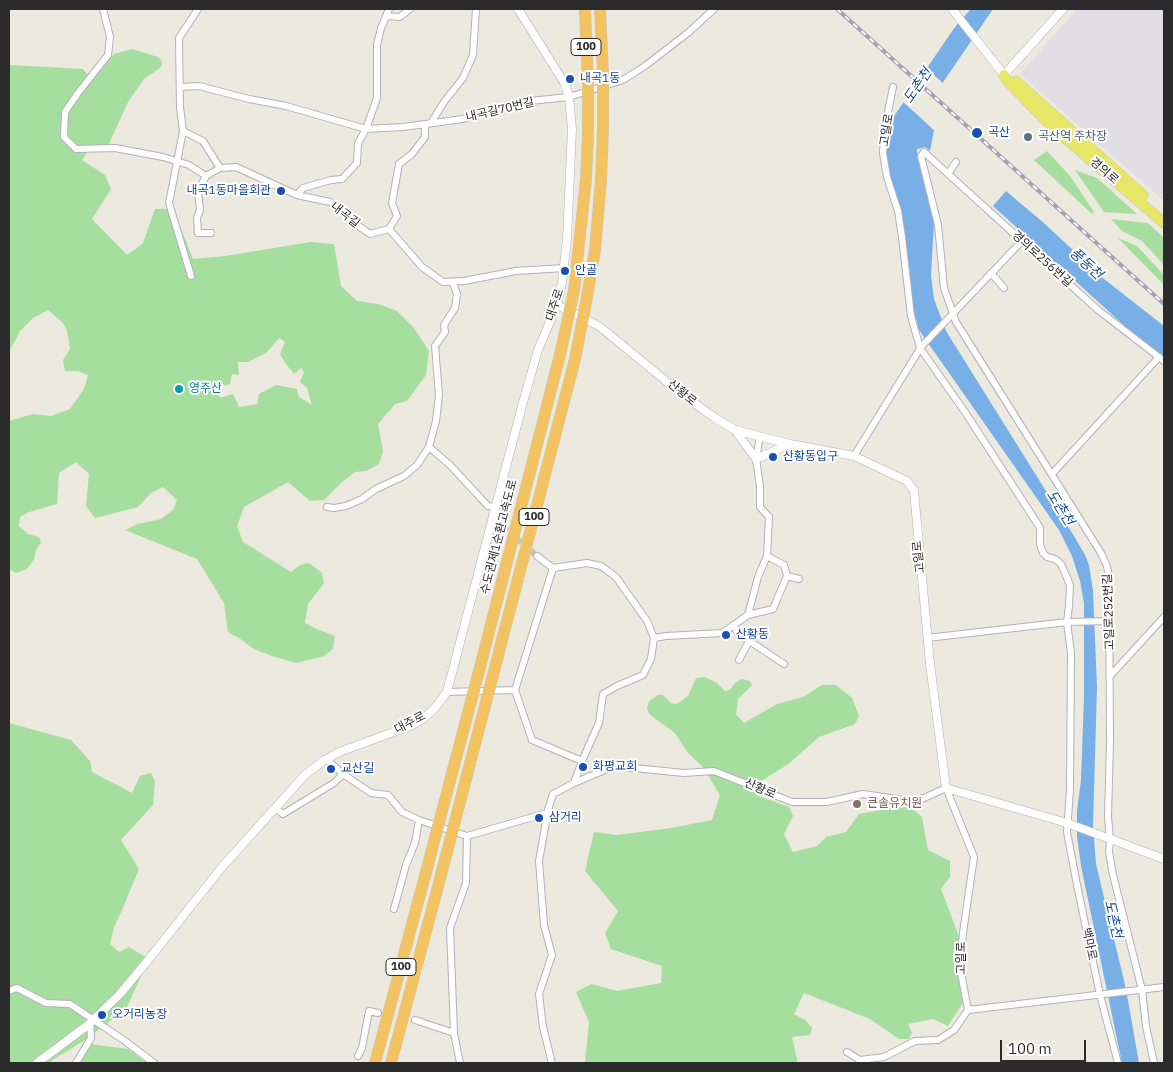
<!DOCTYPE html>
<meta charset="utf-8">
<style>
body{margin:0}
#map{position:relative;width:1173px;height:1072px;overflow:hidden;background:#ece9de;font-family:"IBM Plex Sans",sans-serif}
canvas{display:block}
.frame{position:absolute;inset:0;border:10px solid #2b2b2b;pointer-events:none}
.scale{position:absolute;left:1000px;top:1040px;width:86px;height:22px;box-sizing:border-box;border:2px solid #2b2b2b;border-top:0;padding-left:6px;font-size:15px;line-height:18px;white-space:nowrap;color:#2b2b2b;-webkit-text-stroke:4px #fff;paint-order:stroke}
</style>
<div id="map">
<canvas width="1173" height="1072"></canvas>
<div class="frame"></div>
<div class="scale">100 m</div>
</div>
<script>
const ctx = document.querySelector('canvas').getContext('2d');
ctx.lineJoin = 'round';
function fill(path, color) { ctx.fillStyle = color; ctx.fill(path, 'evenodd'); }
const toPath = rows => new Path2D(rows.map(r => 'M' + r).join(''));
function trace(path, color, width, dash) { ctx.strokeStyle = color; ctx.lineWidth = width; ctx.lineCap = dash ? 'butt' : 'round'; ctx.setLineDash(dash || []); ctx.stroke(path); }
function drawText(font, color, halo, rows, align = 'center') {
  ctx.font = font + ' "IBM Plex Sans","Noto Sans KR",sans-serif'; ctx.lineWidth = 4; ctx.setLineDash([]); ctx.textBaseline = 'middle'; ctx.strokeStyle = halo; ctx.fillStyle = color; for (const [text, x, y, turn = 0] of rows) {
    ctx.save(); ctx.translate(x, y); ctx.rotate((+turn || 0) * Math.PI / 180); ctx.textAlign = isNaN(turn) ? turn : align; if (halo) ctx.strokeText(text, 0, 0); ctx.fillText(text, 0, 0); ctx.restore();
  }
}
const industrial = toPath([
 [1077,9,1164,9,1164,201,1020,74]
]);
const green = toPath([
 [132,49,158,57,161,60,162,64,160,68,144,79,128,102,108,146,88,151,82,160,105,175,111,189,92,219,127,255,143,243,155,209,165,209,175,214,193,259,225,256,311,242,334,244,341,286,357,301,378,304,397,311,414,328,429,351,426,375,407,401,395,404,378,424,383,451,379,464,366,471,355,472,341,483,324,500,310,501,288,482,244,507,237,526,243,542,291,572,300,565,309,563,322,573,324,583,308,604,305,623,314,628,335,636,333,649,324,656,296,663,272,656,254,649,239,638,228,632,224,603,197,559,125,530,138,524,161,519,173,510,177,500,163,487,151,493,138,507,95,518,86,506,89,474,76,462,59,473,57,504,29,512,20,517,19,526,28,534,39,537,41,542,36,550,34,559,27,569,16,573,9,569,9,421,33,414,51,416,70,409,84,389,88,375,78,371,65,371,63,360,70,349,67,331,63,323,48,310,33,318,20,331,9,352,9,65,83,69,91,79,114,54],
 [279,338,285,342,280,354,286,364,294,374,301,368,304,372,300,382,307,388,312,405,299,397,297,389,276,385,259,394,257,404,239,407,233,394,220,398,217,388,230,384,232,374,239,375,238,362,248,362,266,353],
 [1047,151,1070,176,1094,212,1092,214,1034,160],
 [1075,170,1097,178,1137,214,1104,212],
 [1111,219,1148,223,1164,238,1164,265,1142,241,1122,231],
 [1118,238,1137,246,1164,275,1164,285],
 [705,677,717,683,725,691,730,690,735,683,742,679,750,681,752,685,738,699,736,714,744,723,777,704,803,697,822,685,836,685,852,698,859,716,855,724,819,737,787,765,761,781,756,795,789,807,793,816,784,834,793,852,817,846,826,837,846,832,859,814,908,805,922,817,928,850,950,861,950,877,941,889,966,955,964,1001,948,1026,933,1019,908,1024,912,1033,909,1039,899,1039,870,1019,804,993,794,1014,805,1020,812,1028,810,1035,792,1037,798,1063,585,1063,589,1022,576,992,591,984,617,991,661,983,662,966,611,949,605,933,618,911,585,871,594,832,617,835,671,828,712,820,720,795,703,767,688,753,675,733,649,714,647,708,649,701,658,695,663,695,671,703,677,704,688,696,696,678],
 [9,723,71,740,90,761,92,772,132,793,140,776,151,773,155,781,153,805,121,840,139,869,122,910,114,927,110,944,119,952,129,947,149,959,126,1009,85,1040,48,1063,9,1063],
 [83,1043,128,1049,147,1063,76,1063]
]);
const water = toPath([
 [971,9,993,9,920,116,934,130,930,151,925,147,917,149,918,159,934,222,931,276,934,299,946,331,1074,536,1085,555,1089,565,1093,591,1097,687,1093,826,1096,864,1126,989,1139,1063,1122,1063,1081,866,1077,836,1077,811,1081,780,1084,697,1084,603,1080,581,1072,556,1059,530,919,330,913,307,885,154,890,122,955,27],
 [1006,191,1045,224,1104,279,1164,326,1164,357,1128,329,993,206]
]);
const pier = toPath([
 [925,67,944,84,923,115,936,129,936,140,932,153,930,151,934,139,934,130,902,101]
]);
const minorTunnel = toPath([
 [503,527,537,556]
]);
const minor = toPath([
 [103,9,110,37,108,55,78,93,65,112,64,137,76,149,115,148,163,157,189,165,206,176,220,168,236,167,297,195,330,202,344,211,353,222,370,234,389,229,422,267,443,282,464,281,516,271,564,268],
 [386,16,400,17,410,9],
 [180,87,199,86,249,99,286,106,366,129,377,98,377,45,381,28,389,9],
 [893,87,885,127,883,153,887,177,898,211,902,237,911,316,920,348,965,412,1037,523,1040,528,1040,544,1043,553,1047,557,1055,559,1061,564,1070,585,1069,606,1067,622,1071,653,1070,790,1067,832,1077,885,1100,995,1118,1063],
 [431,123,444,102,463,78,473,55,476,9],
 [183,131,203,141,220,168],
 [948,174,956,162],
 [206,176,198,191,200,210,197,218,198,233,211,233],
 [297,195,303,188,331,180,342,179,357,163,358,143,366,129,403,127,463,119,520,102,569,97,623,80,645,66,689,32,714,9],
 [389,229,397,216,392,203,399,164,412,154,425,137,425,124],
 [991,273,1004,288],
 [191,276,169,203,183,131,180,107,179,38,198,9],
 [429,447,436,421,439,395,435,346,445,332,444,325,455,308,457,294,452,281],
 [854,456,921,347,1022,241],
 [1052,474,1159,357],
 [327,507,334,508,346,506,362,499,376,489,404,476,417,465,429,447,450,465,488,506,496,507],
 [493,518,503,527],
 [537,556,553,568],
 [787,576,799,579],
 [748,615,773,609,787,576,784,565,767,556],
 [733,625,739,634,784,664],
 [654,638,666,636,722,633,748,615,758,577,767,556,769,517,760,507,760,486,756,459,760,436],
 [927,638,1067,622,1110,621],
 [739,660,749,641],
 [1110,676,1164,617],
 [515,690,532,740,582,761],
 [447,692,515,690,553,568],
 [326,759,343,774,371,793,388,795,402,812,419,820,467,836,547,813],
 [574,783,614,766,684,773,714,771,792,802,827,802,863,794,910,801,924,798,946,788,974,857,963,933,960,967,968,1010,954,1030,938,1040,915,1041,884,1057,860,1060,859,1063],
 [275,808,283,814,334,783,343,774],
 [394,909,406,865,415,843,419,820],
 [9,991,17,988,46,1003,70,1004,125,1041,154,1063],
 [968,1010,1164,987],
 [415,1020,454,1033],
 [847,1052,860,1060],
 [358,1056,362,1048,369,1011,378,1013],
 [76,1063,91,1038,90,1022],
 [460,1063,454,1033,450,928,466,883,467,836],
 [552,1063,543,1027,539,994,552,955,544,925,539,861,548,810,553,794,574,783,582,761,599,723,603,694,617,686,643,675,651,659,654,638,647,621,616,577,601,566,587,563,553,568],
 [1154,1063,1146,1026,1142,990,1113,875,1109,852,1110,840,1108,816,1110,742,1109,577,1107,566,1101,553,956,322,944,288,938,225,921,156,924,152,1098,310,1164,361]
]);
const tertiary = toPath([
 [952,9,1004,75,1063,9],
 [557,305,599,326,683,395,715,418,735,430,790,444,854,456,907,481,914,491,930,664,946,788,1067,823,1164,859],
 [735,430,756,459,790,444],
 [37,1063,88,1025,120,994,149,959,222,867,305,775,323,761,339,752,410,726,423,719,435,708,447,692,522,406,538,350,557,305,562,283,567,239,572,129,569,97,565,84,518,9]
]);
const primary = toPath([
 [1004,75,1008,82,1050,125,1164,223],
 [1016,81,1143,195]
]);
const motorway = toPath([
 [585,9,588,84],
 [600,9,603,74],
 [479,671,560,355],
 [493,675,575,359],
 [375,1063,426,872],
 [391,1063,441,875]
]);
const rail = toPath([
 [837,9,1164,304]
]);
const motorwayBridge = toPath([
 [560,355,574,291,586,179,588,137,588,84],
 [575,359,587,297,595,250,601,180,603,127,603,74],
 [426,872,479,671],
 [441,875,493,675]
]);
const markers = [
 [570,79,5,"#1a4fb4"],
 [977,133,6,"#1a4fb4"],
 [1028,137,5,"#5c6f8a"],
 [281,191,5,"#1a4fb4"],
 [565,271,5,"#1a4fb4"],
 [179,389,5,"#0f9aa8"],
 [773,457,5,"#1a4fb4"],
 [726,635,5,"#1a4fb4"],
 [583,767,5,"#1a4fb4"],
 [331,769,5,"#1a4fb4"],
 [857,804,5,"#8d6e63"],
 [539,818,5,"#1a4fb4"],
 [102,1015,5,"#1a4fb4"]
];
const shields = [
 [586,47,30],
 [534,517,30],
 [401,967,30]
];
const shieldNames = [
 ["100",586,47],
 ["100",534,517],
 ["100",401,967]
];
const transitNames = [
 ["내곡1동",580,79],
 ["곡산",988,133],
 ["내곡1동마을회관",271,191,"right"],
 ["안골",575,271],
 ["산황동입구",783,457],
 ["산황동",736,635],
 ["화평교회",593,767],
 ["교산길",341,769],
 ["삼거리",549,818],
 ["오거리농장",112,1015]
];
const streetNames = [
 ["내곡길70번길",500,110,-13],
 ["고일로",887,130,-81],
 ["경의로",1104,171,41],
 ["내곡길",345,215,38],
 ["경의로256번길",1042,259,42],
 ["대주로",555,305,-72],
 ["산황로",682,393,39],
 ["수도권제1순환고속도로",499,537,-76],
 ["고일로",919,557,-96],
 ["고일로252번길",1109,612,-92],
 ["대주로",410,723,-28],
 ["산황로",760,789,23],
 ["백마로",1089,944,78],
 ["고일로",962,958,-90]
];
const serviceNames = [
 ["곡산역 주차장",1038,137]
];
const cultureNames = [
 ["영주산",189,389]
];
const educationNames = [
 ["큰솔유치원",867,804]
];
const waterNames = [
 ["도촌천",918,86,-56],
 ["풍동천",1086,264,42],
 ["도촌천",1060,508,58],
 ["도촌천",1113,919,77]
];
fill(industrial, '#e1dee5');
fill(green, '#a5de9e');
fill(water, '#78afe6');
fill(pier, '#ece9de');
trace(minorTunnel, '#c5c3ba', 6, [6, 3]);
trace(minor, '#b2b1bd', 8);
trace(tertiary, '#b2b1bd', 9);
trace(primary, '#c8c8c8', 11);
trace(motorway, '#c8c8c8', 12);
trace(minor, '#fff', 6);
trace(tertiary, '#fff', 8);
trace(primary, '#e7e767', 10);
trace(motorway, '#f3c361', 11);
trace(rail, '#a3a1b4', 4);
trace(rail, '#fff', 2, [5.5]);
trace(motorwayBridge, '#c8c8c8', 12, []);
trace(motorwayBridge, '#f3c361', 11);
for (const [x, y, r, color] of markers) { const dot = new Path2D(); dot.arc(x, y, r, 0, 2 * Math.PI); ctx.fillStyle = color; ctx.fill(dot); trace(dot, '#fff', 2); }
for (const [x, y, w] of shields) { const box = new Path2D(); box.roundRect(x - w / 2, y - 8.5, w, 17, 4); ctx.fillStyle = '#fff'; ctx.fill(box); trace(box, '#2b2b2b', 1); }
drawText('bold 11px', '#2b2b2b', null, shieldNames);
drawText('12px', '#164399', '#fff', transitNames, 'left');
drawText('12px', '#2b2b2b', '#fff', streetNames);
drawText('12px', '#4e5e75', '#fff', serviceNames, 'left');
drawText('12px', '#0d838f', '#fff', cultureNames, 'left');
drawText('12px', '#785e54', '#fff', educationNames, 'left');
drawText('italic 14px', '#174b93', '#fff', waterNames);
</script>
